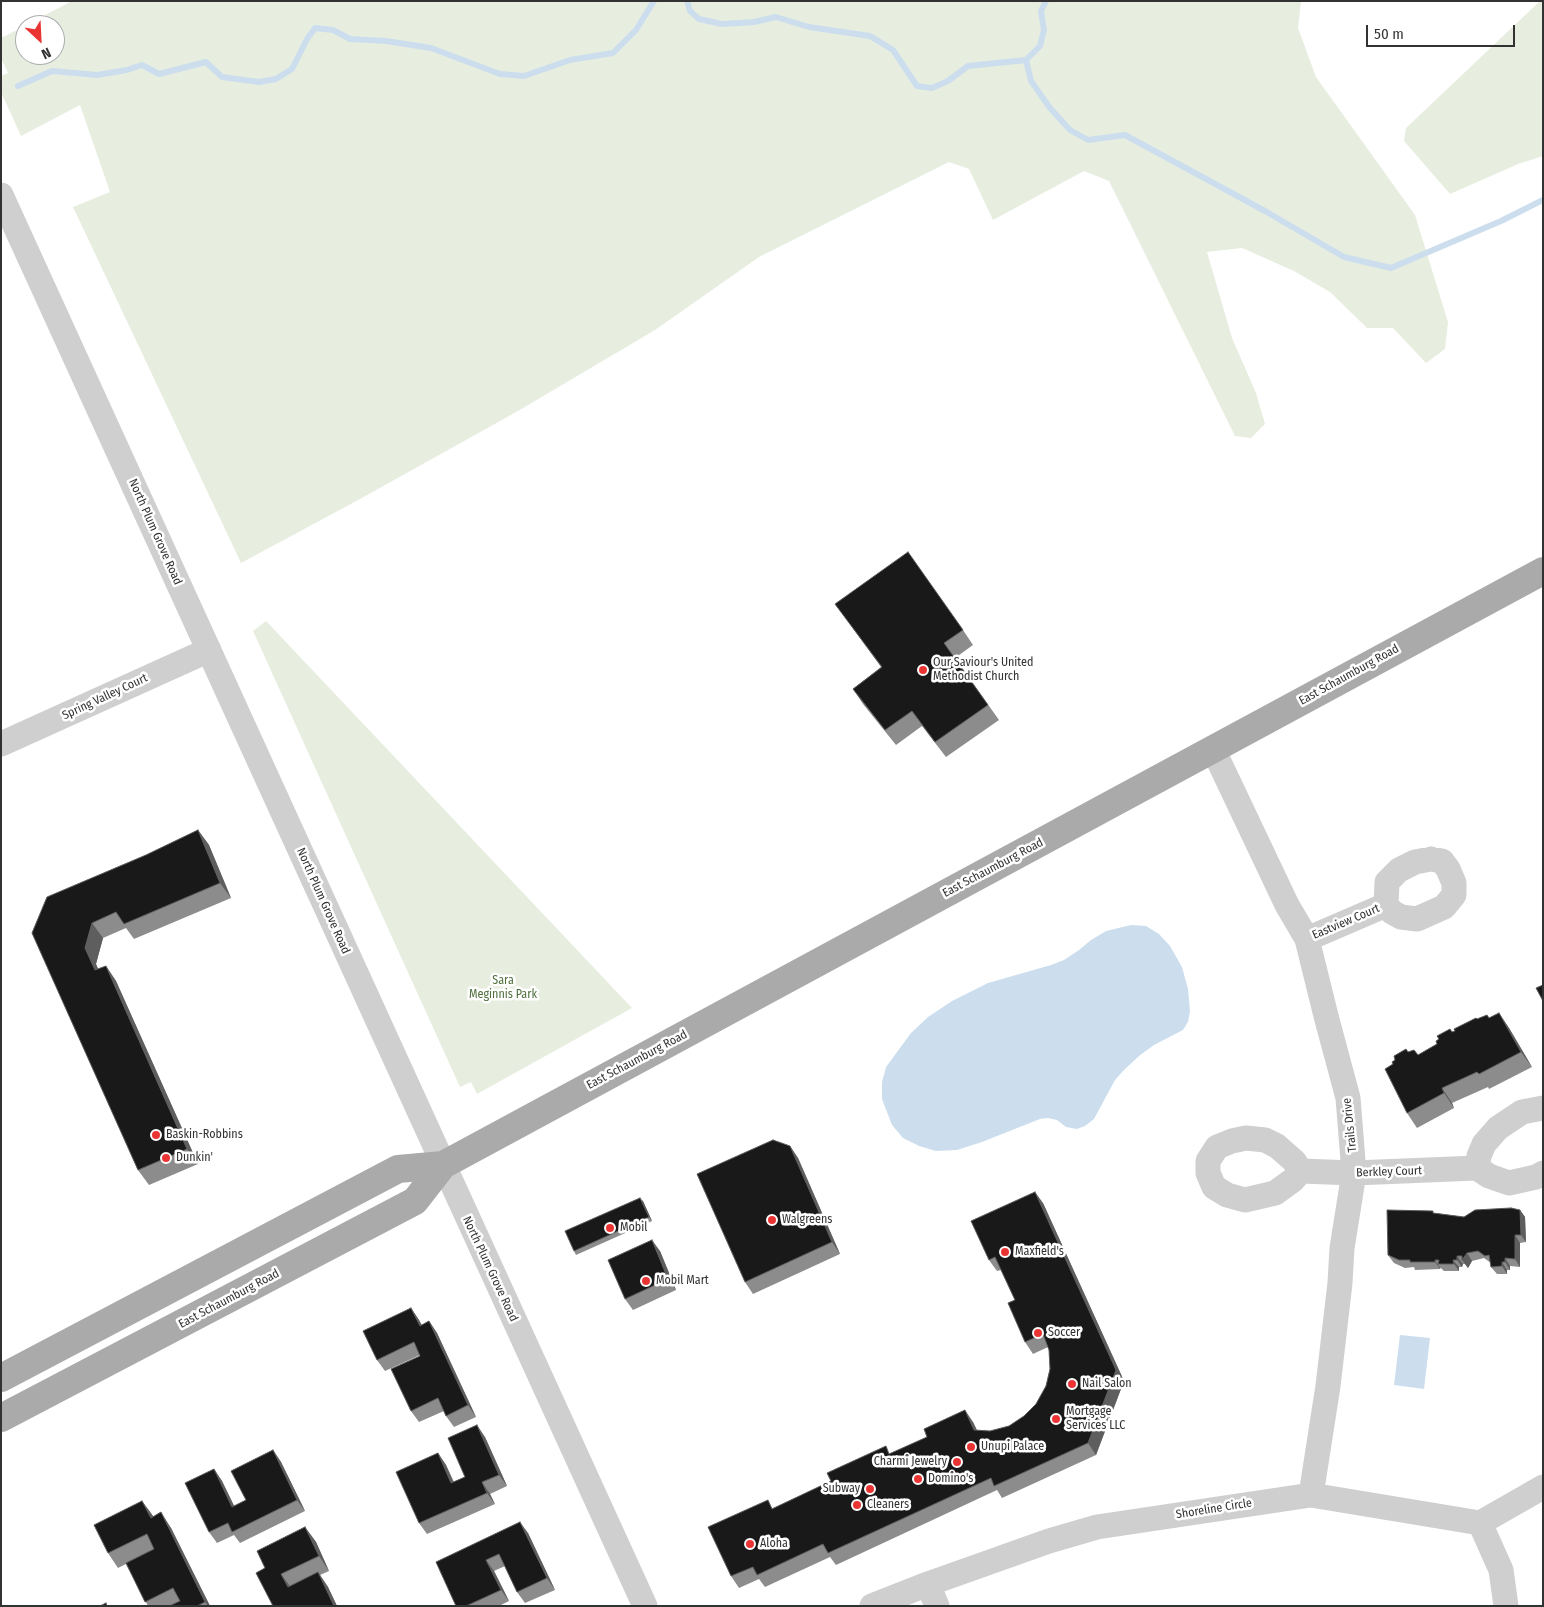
<!DOCTYPE html>
<style>
body{margin:0}
#map{position:relative;width:1544px;height:1607px;overflow:hidden;background:#fff;font-family:"Fira Sans Condensed",sans-serif}
canvas{display:block}
.frame{position:absolute;inset:0;border:2px solid #323232;pointer-events:none}
.north{position:absolute;left:15px;top:15px;width:50px;height:50px;box-sizing:border-box;background:#fff;border:1px solid #adadad;border-radius:50%;rotate:155deg;font-size:14px;font-weight:700;line-height:20px;text-align:center;color:#323232}
.north::after{content:'';display:block;margin:auto;width:18px;height:22px;background:#ea3433;clip-path:polygon(50% 0,100% 100%,50% 72%,0 100%)}
.scale{position:absolute;left:1366px;top:25px;width:149px;height:22px;box-sizing:border-box;border:2px solid #323232;border-top:0;padding-left:6px;font-size:15px;line-height:18px;white-space:nowrap;color:#323232;-webkit-text-stroke:4px #fff;paint-order:stroke}
</style>
<div id="map">
<canvas width="1544" height="1607"></canvas>
<div class="frame"></div>
<div class="north">N</div>
<div class="scale">50 m</div>
</div>
<script>
const ctx = document.querySelector('canvas').getContext('2d');
ctx.lineJoin = 'round';
function fill(path, color) { ctx.fillStyle = color; ctx.fill(path, 'evenodd'); }
const toPath = rows => new Path2D(rows.map(r => 'M' + r).join(''));
function trace(path, color, width, dash) { ctx.strokeStyle = color; ctx.lineWidth = width; ctx.lineCap = dash ? 'butt' : 'round'; ctx.setLineDash(dash || []); ctx.stroke(path); }
function drawText(font, color, halo, rows, align = 'center') {
  ctx.font = font + ' "Fira Sans Condensed",sans-serif'; ctx.lineWidth = 5; ctx.setLineDash([]); ctx.textBaseline = 'middle'; ctx.strokeStyle = halo; ctx.fillStyle = color; for (const [text, x, y, turn = 0] of rows) {
    ctx.save(); ctx.translate(x, y); ctx.rotate((+turn || 0) * Math.PI / 180); ctx.textAlign = isNaN(turn) ? turn : align; if (halo) ctx.strokeText(text, 0, 0); ctx.fillText(text, 0, 0); ctx.restore();
  }
}
const green = toPath([
 [72,1,1301,1,1298,28,1316,77,1415,215,1448,322,1445,349,1426,363,1393,328,1367,328,1330,292,1294,271,1242,248,1207,252,1232,338,1256,393,1265,424,1251,438,1235,436,1109,181,1084,171,993,220,969,169,949,162,759,257,655,330,518,411,360,499,241,563,73,207,110,192,80,105,21,136,1,92,1,76,8,73,1,58,1,38,25,26,25,55,55,55,55,25,26,25],
 [1540,1,1543,1,1543,156,1518,164,1450,194,1404,141,1406,128],
 [266,621,632,1008,477,1094,471,1082,460,1087,253,631]
]);
const water = toPath([
 [1131,925,1146,926,1159,934,1170,946,1182,967,1188,989,1190,1011,1188,1022,1183,1030,1154,1045,1139,1056,1124,1070,1115,1080,1094,1119,1085,1126,1077,1129,1066,1127,1057,1120,1048,1118,1040,1119,982,1142,957,1150,936,1151,919,1146,903,1138,892,1125,882,1099,882,1082,886,1067,911,1033,928,1017,952,1001,988,983,1051,965,1064,960,1079,950,1091,940,1106,931],
 [1400,1335,1430,1338,1424,1389,1394,1385]
]);
const stream = toPath([
 [687,1,690,11,699,19,722,24,754,22,776,17,809,27,870,36,893,50,917,86,932,88,948,81,968,66,1026,60,1040,46,1044,30,1041,11,1046,1],
 [1026,60,1031,81,1050,108,1070,130,1088,140,1125,135,1265,211,1344,257,1391,268,1501,221,1543,200],
 [18,86,52,71,97,75,127,70,142,65,159,74,206,62,222,77,259,82,276,79,292,69,307,39,315,28,333,30,350,39,386,41,431,48,500,74,524,76,570,60,613,53,636,30,654,1]
]);
const minor = toPath([
 [1,195,645,1606],
 [1,744,209,650],
 [1213,749,1287,905,1307,939,1326,1016,1348,1098,1354,1173,1342,1248,1340,1283,1328,1386,1311,1495],
 [1431,859,1442,861,1448,869,1454,883,1454,895,1444,907,1417,919,1401,917,1392,912,1386,905,1387,882,1399,870,1415,862,1431,859],
 [1307,939,1386,905],
 [1477,1168,1479,1156,1484,1144,1498,1128,1522,1112,1543,1108],
 [1301,1171,1293,1180,1275,1193,1245,1200,1227,1195,1214,1187,1208,1173,1208,1161,1217,1147,1232,1141,1246,1138,1265,1140,1277,1146,1294,1161,1301,1171,1354,1173,1477,1168,1489,1176,1509,1183,1536,1177,1543,1173],
 [1480,1523,1543,1487],
 [928,1584,937,1606],
 [872,1606,928,1584,1049,1541,1097,1527,1311,1495,1480,1523,1501,1570,1506,1606]
]);
const major = toPath([
 [1,1378,398,1169,443,1165,1543,571],
 [1,1418,415,1201,443,1165]
]);
const wall = toPath([
 [835,604,963,630,973,645,955,658,999,720,946,757,922,726,896,745,863,704,853,689,881,667],
 [198,830,209,845,231,898,134,939,126,928,103,938,96,964,98,969,106,966,116,981,198,1164,149,1185,138,1170,32,933,146,855],
 [1499,1013,1509,1028,1532,1067,1489,1089,1488,1087,1452,1103,1454,1108,1417,1128,1407,1113,1393,1064,1409,1052,1418,1055,1437,1044,1477,1019,1487,1015,1489,1018],
 [790,1146,798,1158,840,1254,753,1294,745,1282],
 [643,1201,652,1221,576,1255,574,1251],
 [1043,1203,1124,1381,1096,1455,1002,1498,997,1490,836,1565,830,1557,765,1587,759,1579,739,1588,731,1576,773,1508,891,1454,973,1422,977,1430,990,1431,1009,1426,1024,1416,1036,1404,1046,1386,1050,1369,1049,1350,1048,1347,1033,1354,1025,1342,1015,1300,1001,1270,997,1271,989,1260],
 [1520,1210,1525,1217,1526,1242,1520,1243,1520,1267,1510,1266,1510,1270,1507,1270,1507,1274,1497,1274,1491,1267,1491,1263,1484,1258,1472,1261,1468,1268,1465,1264,1463,1264,1462,1267,1459,1267,1459,1271,1444,1271,1441,1268,1440,1269,1415,1270,1414,1267,1405,1268,1394,1263,1388,1255,1435,1213,1464,1217],
 [660,1251,676,1290,633,1310,625,1299],
 [411,1308,419,1320,422,1325,429,1321,437,1333,476,1417,454,1427,446,1416,444,1411,419,1422,411,1411,420,1356,420,1355,385,1371,377,1360],
 [485,1437,507,1486,490,1494,495,1504,427,1534,419,1523,438,1453,446,1465,454,1482,465,1477],
 [273,1450,281,1462,305,1511,240,1543,234,1535,217,1543,209,1532,214,1469,222,1481,234,1506,246,1500],
 [142,1501,153,1516,171,1528,210,1606,148,1606,126,1564,118,1568,108,1553],
 [305,1527,316,1542,329,1571,320,1575,328,1587,337,1606,256,1573,265,1568],
 [528,1533,555,1590,525,1603,517,1592,505,1566,494,1571,509,1601,499,1606,456,1606,436,1562]
]);
const shadedWall = toPath([
 [198,830,209,845,231,898,220,883],
 [92,923,103,938,96,964,105,985,95,970,85,948],
 [106,966,116,981,198,1164,187,1149],
 [1499,1013,1509,1028,1532,1067,1521,1052],
 [1442,1088,1452,1103,1454,1108,1444,1093],
 [790,1146,798,1158,840,1254,832,1242],
 [1035,1192,1043,1203,1124,1381,1096,1455,1088,1443],
 [640,1198,643,1201,652,1221,649,1217],
 [1520,1210,1525,1217,1526,1242,1521,1235],
 [1515,1235,1520,1243,1520,1267,1515,1259],
 [652,1240,660,1251,676,1290,668,1279],
 [1467,1253,1472,1261,1468,1268,1462,1260],
 [1457,1256,1463,1264,1462,1267,1457,1260],
 [1505,1258,1510,1266,1510,1270,1505,1262],
 [1435,1260,1440,1268,1440,1269,1435,1262],
 [1453,1260,1459,1267,1459,1271,1454,1264],
 [1502,1262,1507,1270,1507,1274,1502,1266],
 [411,1308,419,1320,427,1337,420,1326],
 [429,1321,437,1333,476,1417,468,1405],
 [965,1410,973,1422,982,1442,974,1430],
 [477,1425,485,1437,507,1486,499,1475],
 [273,1450,281,1462,305,1511,297,1500],
 [438,1453,446,1465,459,1495,451,1483],
 [214,1469,222,1481,240,1518,232,1507],
 [482,1482,490,1494,495,1504,487,1493],
 [142,1501,153,1516,151,1518],
 [161,1512,171,1528,210,1606,208,1606,205,1602],
 [520,1522,528,1533,555,1590,547,1578],
 [305,1527,316,1542,329,1571,319,1556],
 [486,1560,494,1571,509,1601,501,1590],
 [318,1572,328,1587,337,1606,334,1606],
 [281,1574,292,1589,288,1587]
]);
const building = toPath([
 [908,552,963,630,944,643,988,705,935,742,912,711,885,730,853,689,882,667,835,604,908,552],
 [198,830,220,883,124,924,116,912,92,923,85,948,95,970,106,966,187,1149,138,1170,32,933,47,897,146,855,198,830],
 [1543,985,1543,1001,1536,988,1543,985],
 [1499,1013,1521,1052,1479,1074,1477,1072,1442,1088,1444,1093,1407,1113,1385,1069,1393,1064,1392,1062,1395,1060,1394,1056,1406,1049,1408,1052,1414,1050,1418,1055,1437,1044,1436,1041,1439,1039,1437,1036,1450,1029,1452,1032,1455,1031,1454,1029,1476,1018,1477,1019,1487,1015,1489,1018,1499,1013],
 [773,1140,790,1146,832,1242,745,1282,697,1174,773,1140],
 [1035,1192,1116,1370,1088,1443,994,1486,991,1478,828,1553,823,1544,757,1575,753,1567,731,1576,708,1527,768,1500,772,1509,831,1481,827,1473,886,1446,889,1454,927,1437,924,1429,965,1410,974,1430,990,1431,1009,1426,1024,1416,1036,1404,1046,1386,1050,1369,1049,1350,1043,1334,1025,1342,1008,1303,1015,1300,995,1257,989,1260,971,1221,1035,1192],
 [640,1198,649,1217,574,1251,565,1231,640,1198],
 [1511,1208,1520,1210,1521,1235,1515,1235,1515,1259,1505,1258,1505,1262,1502,1262,1502,1266,1491,1267,1489,1255,1485,1256,1478,1251,1467,1253,1462,1260,1462,1256,1457,1256,1457,1260,1453,1260,1454,1264,1438,1264,1439,1260,1435,1260,1435,1262,1410,1262,1410,1260,1399,1260,1388,1255,1387,1210,1433,1211,1433,1213,1464,1217,1475,1210,1511,1208],
 [652,1240,668,1279,625,1299,608,1260,652,1240],
 [411,1308,420,1326,429,1321,468,1405,446,1416,438,1398,411,1411,391,1369,420,1356,414,1342,377,1360,363,1331,411,1308],
 [477,1425,499,1475,482,1482,487,1493,419,1523,396,1472,438,1453,451,1483,465,1477,448,1438,477,1425],
 [273,1450,297,1500,232,1532,228,1523,209,1532,185,1483,214,1469,232,1507,246,1500,231,1471,273,1450],
 [142,1501,151,1518,161,1512,205,1602,197,1606,169,1606,180,1601,173,1588,145,1602,126,1563,154,1549,147,1534,108,1553,94,1525,142,1501],
 [520,1522,547,1578,517,1592,499,1554,486,1560,501,1590,466,1606,456,1606,436,1562,520,1522],
 [305,1527,319,1556,281,1574,288,1587,318,1572,334,1606,273,1606,256,1573,265,1568,257,1551,305,1527],
 [106,1603,107,1606,100,1606,106,1603]
]);
const markers = [
 [923,670,5,"#ea3433"],
 [156,1135,5,"#ea3433"],
 [166,1158,5,"#ea3433"],
 [772,1220,5,"#ea3433"],
 [610,1228,5,"#ea3433"],
 [1005,1252,5,"#ea3433"],
 [646,1281,5,"#ea3433"],
 [1038,1333,5,"#ea3433"],
 [1072,1384,5,"#ea3433"],
 [1056,1419,5,"#ea3433"],
 [971,1447,5,"#ea3433"],
 [957,1462,5,"#ea3433"],
 [918,1479,5,"#ea3433"],
 [870,1489,5,"#ea3433"],
 [857,1505,5,"#ea3433"],
 [750,1544,5,"#ea3433"]
];
const streetNames = [
 ["North Plum Grove Road",155,532,66],
 ["East Schaumburg Road",1349,675,-29],
 ["Spring Valley Court",105,697,-25],
 ["East Schaumburg Road",993,868,-28],
 ["North Plum Grove Road",323,901,66],
 ["Eastview Court",1346,922,-23],
 ["East Schaumburg Road",637,1060,-28],
 ["Trails Drive",1350,1125,-96],
 ["Berkley Court",1389,1172,-2],
 ["North Plum Grove Road",490,1269,65],
 ["East Schaumburg Road",229,1299,-28],
 ["Shoreline Circle",1214,1509,-9]
];
const poiNames = [
 ["Our Saviour's United",933,663],
 ["Methodist Church",933,677],
 ["Baskin-Robbins",166,1135],
 ["Dunkin'",176,1158],
 ["Walgreens",782,1220],
 ["Mobil",620,1228],
 ["Maxfield's",1015,1252],
 ["Mobil Mart",656,1281],
 ["Soccer",1048,1333],
 ["Nail Salon",1082,1384],
 ["Mortgage",1066,1412],
 ["Services LLC",1066,1426],
 ["Unupi Palace",981,1447],
 ["Charmi Jewelry",947,1462,"right"],
 ["Domino's",928,1479],
 ["Subway",860,1489,"right"],
 ["Cleaners",867,1505],
 ["Aloha",760,1544]
];
const parkNames = [
 ["Sara",503,981],
 ["Meginnis Park",503,995]
];
fill(green, '#e7eee0');
fill(water, '#ccdeee');
trace(stream, '#ccdeee', 6);
trace(minor, '#cfcfcf', 25);
trace(major, '#aaa', 28);
fill(wall, '#8c8c8c');
fill(shadedWall, '#5e5e5e');
fill(building, '#191919');
trace(building, '#5e5e5e', 1);
for (const [x, y, r, color] of markers) { const dot = new Path2D(); dot.arc(x, y, r, 0, 2 * Math.PI); ctx.fillStyle = color; ctx.fill(dot); trace(dot, '#fff', 2); }
drawText('12px', '#323232', '#fff', streetNames);
drawText('12px', '#323232', '#fff', poiNames, 'left');
drawText('12px', '#506f3d', '#fff', parkNames);
</script>
